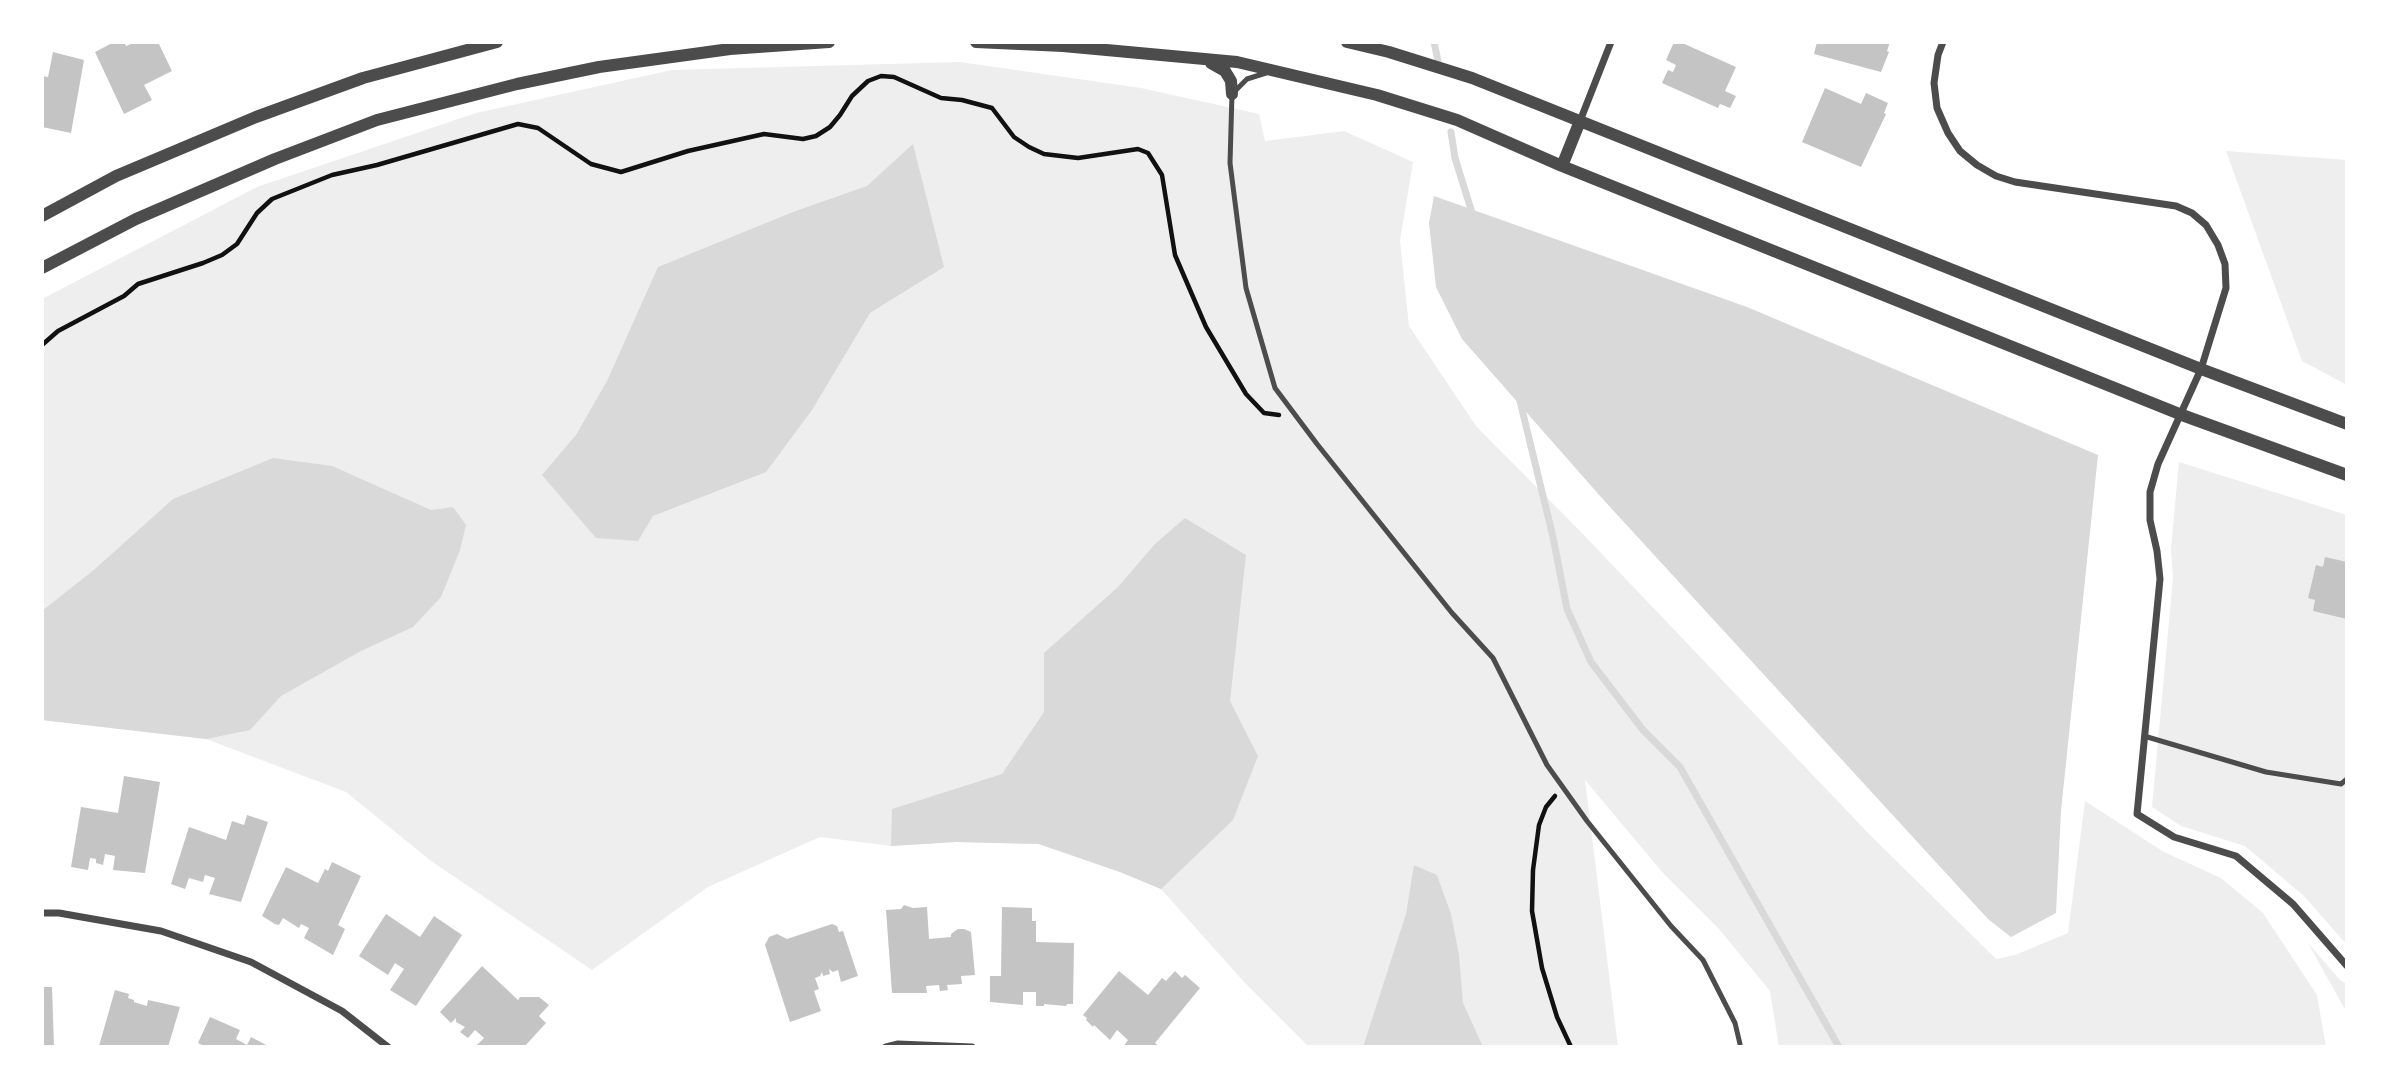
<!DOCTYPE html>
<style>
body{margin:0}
#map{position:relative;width:2389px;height:1089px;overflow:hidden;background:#fff;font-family:"Fira Sans Condensed",sans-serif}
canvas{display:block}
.frame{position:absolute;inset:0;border:44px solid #fff;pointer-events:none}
</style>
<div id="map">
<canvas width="2389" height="1089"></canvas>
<div class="frame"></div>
</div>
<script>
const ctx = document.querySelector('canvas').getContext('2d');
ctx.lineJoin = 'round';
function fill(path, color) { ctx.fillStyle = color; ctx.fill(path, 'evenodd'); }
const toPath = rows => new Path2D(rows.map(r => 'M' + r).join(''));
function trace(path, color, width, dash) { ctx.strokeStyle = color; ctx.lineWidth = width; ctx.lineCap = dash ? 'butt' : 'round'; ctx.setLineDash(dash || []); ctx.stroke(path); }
const green = toPath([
 [960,62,1141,88,1259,114,1265,141,1344,131,1413,162,1400,241,1409,326,1476,426,1580,531,1870,835,1996,959,2015,955,2068,933,2085,801,2164,852,2221,878,2263,913,2317,995,2326,1047,1779,1047,1770,991,1719,929,1663,873,1585,780,1618,1047,1309,1047,1244,982,1161,889,1120,872,1038,844,956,842,891,846,820,837,708,887,592,970,431,861,346,792,206,739,42,720,42,299,257,187,476,113,672,70],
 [2226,151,2347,160,2347,385,2302,361],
 [2179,462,2347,515,2347,945,2304,896,2245,846,2181,826,2152,807,2173,578,2171,548],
 [2308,943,2340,980,2347,984,2347,1013]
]);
const water = toPath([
 [913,144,944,267,870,313,812,410,766,472,653,516,638,541,596,538,542,475,576,435,607,381,658,267,793,212,867,186],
 [1434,196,1747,307,2098,455,2061,811,2056,913,2011,937,1988,919,1600,496,1462,339,1436,287,1429,223],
 [273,458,332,466,431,510,453,507,466,525,460,550,441,597,413,627,361,651,281,696,250,730,206,739,42,720,42,611,95,569,173,499],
 [1185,518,1246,555,1230,701,1258,756,1233,820,1161,889,1120,872,1039,844,956,842,891,846,892,809,1002,774,1044,712,1044,653,1118,587,1155,544],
 [1414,865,1437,875,1451,914,1459,955,1463,1003,1483,1047,1363,1047,1406,914]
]);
const stream = toPath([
 [1434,42,1438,61],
 [1451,132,1455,158,1473,216],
 [1519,397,1553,537,1567,609,1591,662,1643,730,1680,767,1839,1047]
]);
const building = toPath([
 [114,42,124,42,126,46,136,42,158,42,172,71,144,85,152,100,124,114,95,52],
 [1674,42,1680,42,1736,67,1725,91,1736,96,1730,108,1720,104,1718,108,1662,83,1668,70,1673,72,1676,65,1666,60],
 [1817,42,1890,42,1887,51,1889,52,1881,72,1814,54],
 [53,52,84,60,71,133,42,127,42,76,48,77],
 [1825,88,1861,104,1866,93,1888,103,1884,113,1886,114,1861,167,1802,142],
 [2325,557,2347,562,2347,619,2313,611,2315,600,2308,598,2316,565,2323,567],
 [124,776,160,782,145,873,113,870,115,856,105,854,103,865,96,863,96,859,90,858,88,870,71,867,81,807,118,813],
 [247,815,268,822,241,902,209,894,215,878,205,875,203,882,189,878,185,889,171,884,189,827,226,840,232,821,244,825],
 [332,862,361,876,338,925,345,929,333,955,304,938,309,928,301,924,299,928,283,918,279,925,275,924,262,916,286,867,318,883,325,869,328,871],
 [904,905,913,908,927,907,929,939,951,937,951,934,958,929,964,929,971,932,975,975,961,976,962,984,947,985,948,990,940,991,939,985,926,986,927,993,892,993,886,910,901,909],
 [1002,907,1032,908,1032,921,1036,921,1036,942,1074,943,1073,1004,1067,1004,1066,1006,1044,1004,1044,1006,1036,1006,1036,992,1023,992,1023,1005,990,1002,990,976,1001,976],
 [386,914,420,937,434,916,462,935,416,1006,390,990,404,969,395,963,388,975,359,956],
 [832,924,837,926,839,932,843,931,858,976,841,982,838,970,833,972,829,969,830,974,823,976,822,972,820,976,815,978,819,989,814,991,821,1011,790,1022,765,945,769,937,777,934,787,939],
 [482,966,518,1000,520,997,539,997,549,1005,539,1016,546,1023,524,1047,475,1047,484,1038,475,1030,468,1038,460,1032,465,1027,456,1022,456,1018,451,1023,440,1012],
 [1119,971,1148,995,1162,978,1166,981,1175,971,1182,978,1185,975,1200,988,1155,1043,1160,1047,1123,1047,1128,1040,1117,1030,1110,1040,1094,1025,1093,1027,1086,1020,1087,1018,1083,1015],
 [42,987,52,987,54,1047,42,1047],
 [115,990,129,994,128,998,134,1000,134,1002,147,1006,148,1000,180,1007,168,1047,99,1046],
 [210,1017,240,1030,236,1039,247,1045,251,1037,270,1047,206,1047,198,1043]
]);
const path = toPath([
 [42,345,58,331,124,296,138,284,203,263,222,255,237,244,257,213,272,199,332,175,377,165,518,124,538,128,591,164,621,172,688,151,764,134,803,139,816,136,830,127,840,115,852,96,868,81,881,76,894,77,941,98,962,100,992,108,1014,137,1029,147,1044,154,1078,158,1138,149,1148,153,1162,175,1175,255,1206,327,1246,394,1264,413,1279,415],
 [1555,796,1546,807,1539,825,1533,870,1532,911,1542,968,1557,1017,1571,1047]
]);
const service = toPath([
 [1266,73,1247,79,1232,94,1230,163,1246,288,1275,388,1317,444,1452,613,1493,658,1547,765,1587,821,1671,926,1703,960,1735,1023,1740,1044],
 [2144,736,2266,772,2341,784,2347,779]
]);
const minor = toPath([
 [1943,42,1938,55,1934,83,1937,108,1948,133,1960,151,1977,165,1996,176,2015,182,2176,206,2192,213,2206,225,2218,245,2225,264,2226,288,2201,369,2158,464,2150,492,2150,520,2157,551,2160,579,2137,814,2174,837,2236,856,2293,904,2347,966],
 [1580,121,1611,42],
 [42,913,59,913,161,931,251,962,342,1011,388,1047],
 [886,1047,898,1044,972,1047]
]);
const tertiary = toPath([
 [976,42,1063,46,1237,62,1377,95,1457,120,1562,166,2182,415,2347,475],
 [1347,42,1389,52,1472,78,2201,369,2347,424],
 [1211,63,1225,71,1231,81,1232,94],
 [1562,166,1580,121],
 [42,216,116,176,256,117,363,78,497,42],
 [42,268,136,219,275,159,377,120,517,84,599,67,730,49,829,42]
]);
fill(green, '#eee');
fill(water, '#d9d9d9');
trace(stream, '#d9d9d9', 7);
fill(building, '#c4c4c4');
trace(path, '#111', 4.5);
trace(service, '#4c4c4c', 5);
trace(minor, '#4c4c4c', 7);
trace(tertiary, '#4c4c4c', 12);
</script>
